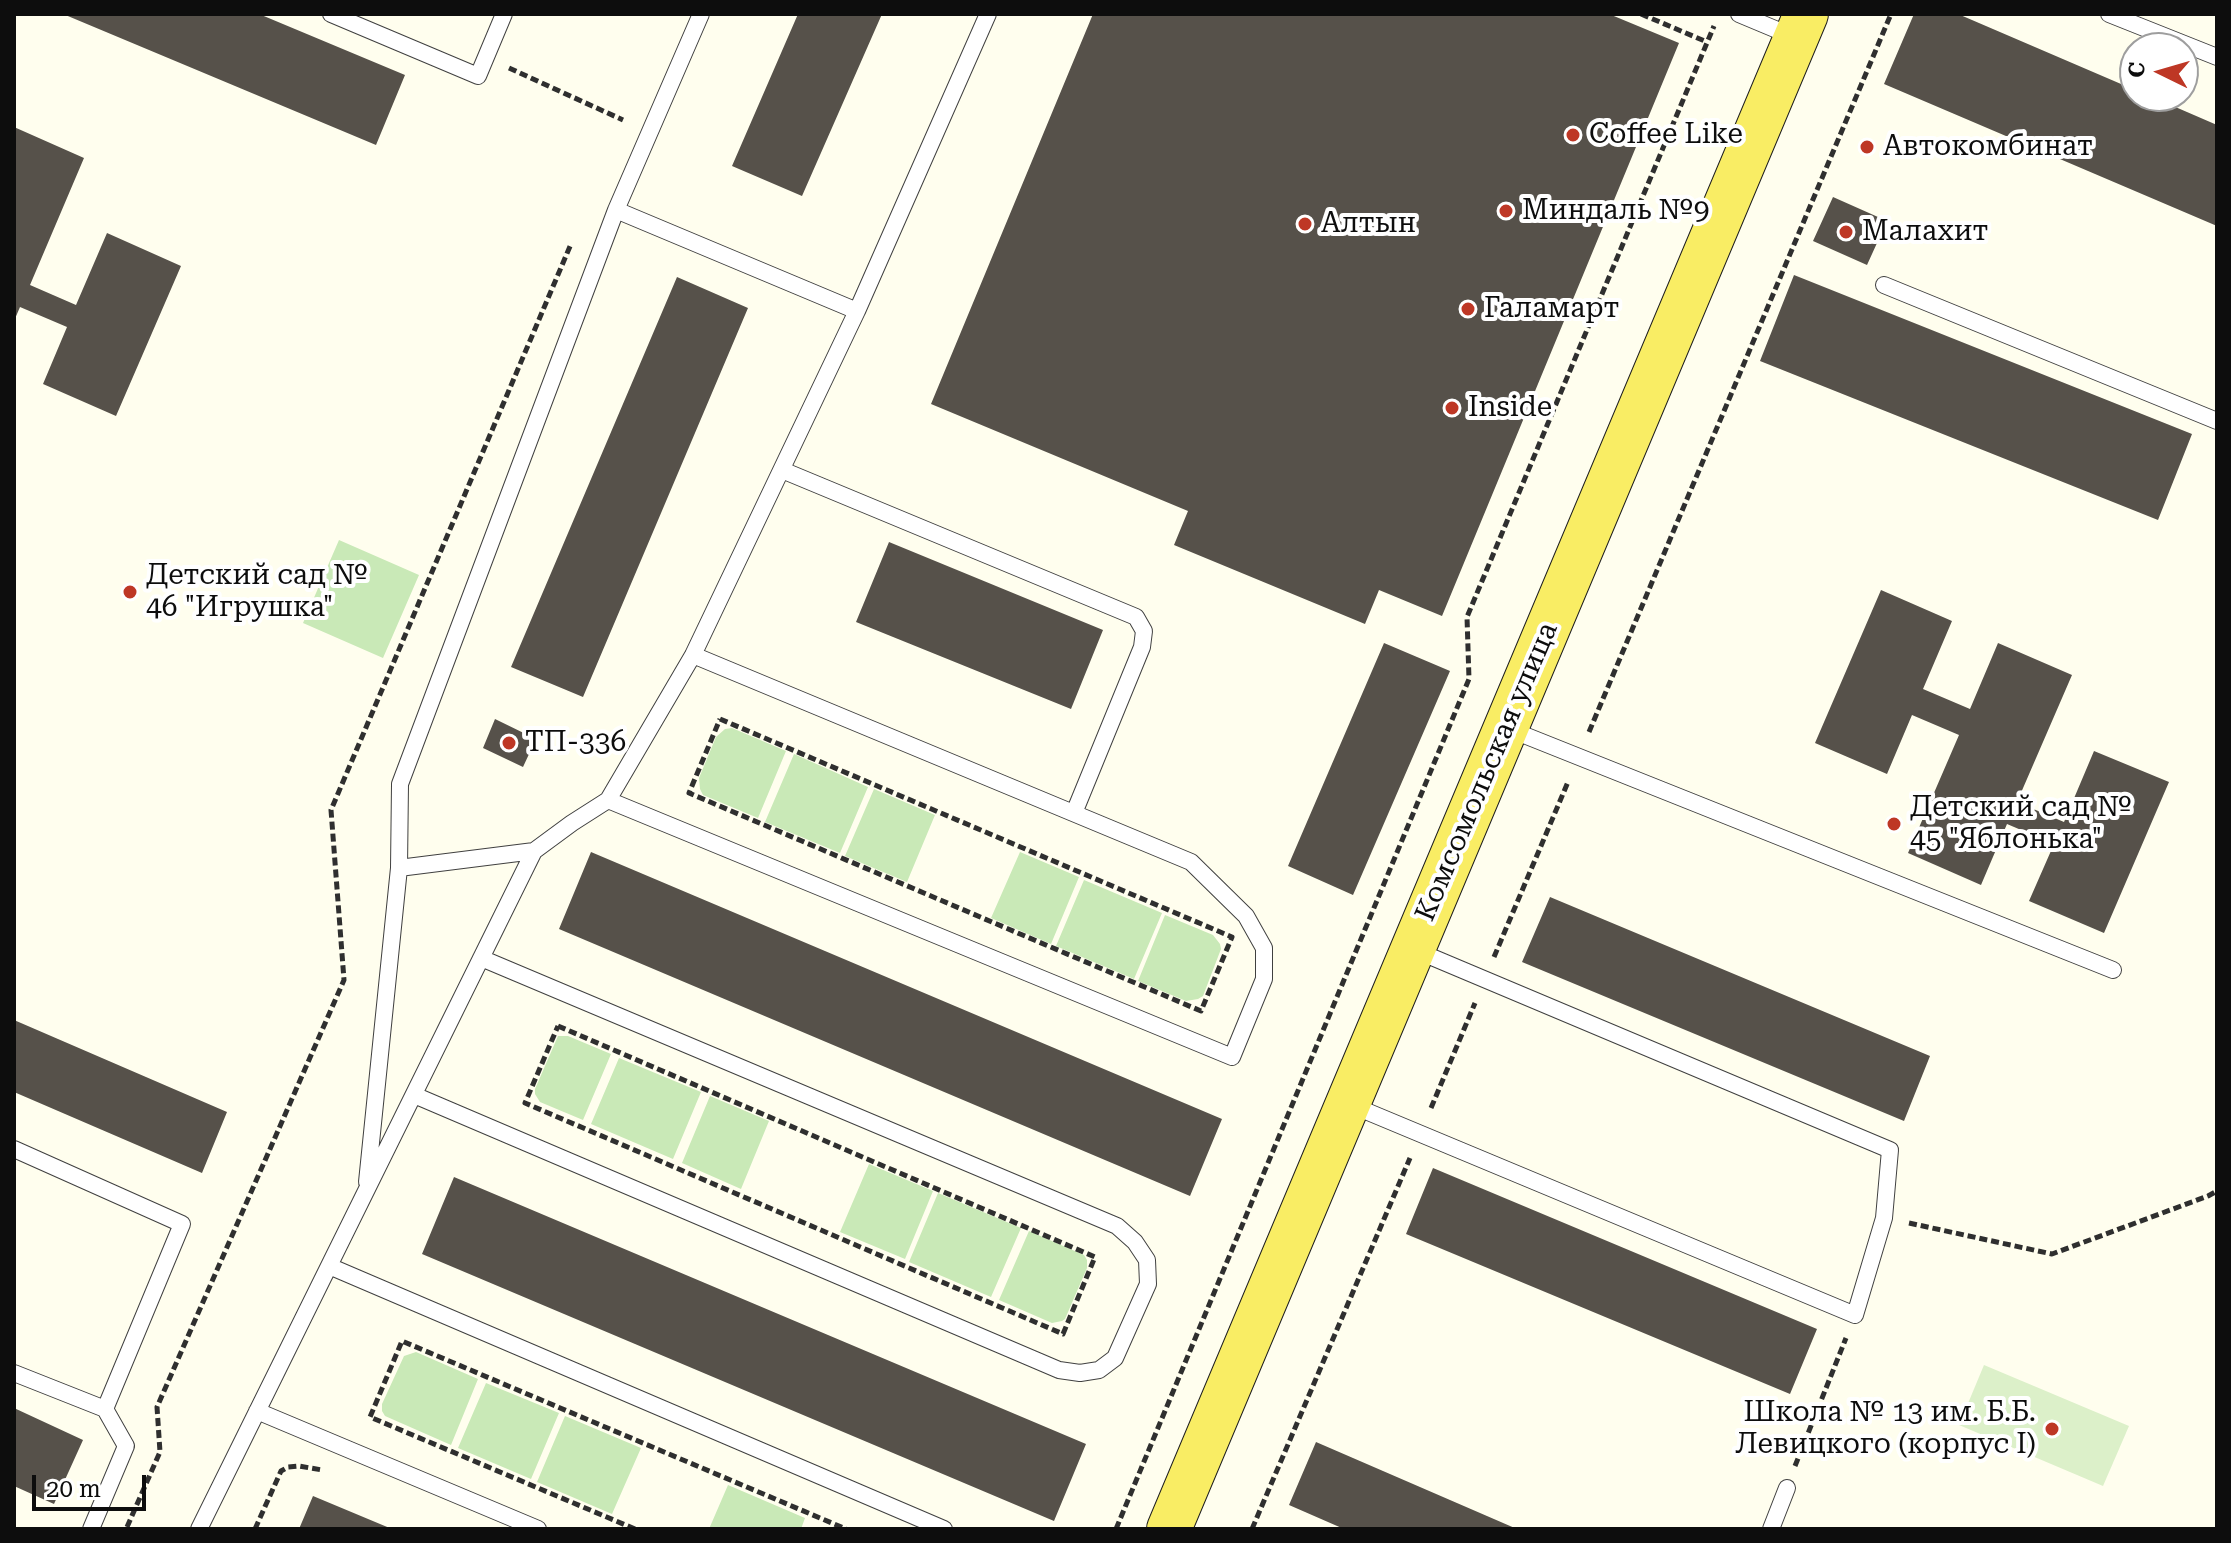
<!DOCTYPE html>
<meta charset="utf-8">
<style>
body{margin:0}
#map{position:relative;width:2231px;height:1543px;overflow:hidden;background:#fffeee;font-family:"Roboto Serif",serif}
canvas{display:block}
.frame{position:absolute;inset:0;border:16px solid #0d0d0d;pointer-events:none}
.north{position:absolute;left:2119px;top:32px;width:80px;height:80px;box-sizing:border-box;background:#fff;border:2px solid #9e9e9e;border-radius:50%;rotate:275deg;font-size:22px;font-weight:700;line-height:32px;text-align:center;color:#0d0d0d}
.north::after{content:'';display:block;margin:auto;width:28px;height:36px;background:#be3725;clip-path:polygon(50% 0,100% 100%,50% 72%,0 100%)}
.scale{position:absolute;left:32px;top:1475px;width:114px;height:36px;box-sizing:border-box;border:4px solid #0d0d0d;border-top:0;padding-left:10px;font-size:24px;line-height:28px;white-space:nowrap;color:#0d0d0d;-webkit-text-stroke:6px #fff;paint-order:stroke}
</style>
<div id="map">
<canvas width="2231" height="1543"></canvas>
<div class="frame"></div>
<div class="north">С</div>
<div class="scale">20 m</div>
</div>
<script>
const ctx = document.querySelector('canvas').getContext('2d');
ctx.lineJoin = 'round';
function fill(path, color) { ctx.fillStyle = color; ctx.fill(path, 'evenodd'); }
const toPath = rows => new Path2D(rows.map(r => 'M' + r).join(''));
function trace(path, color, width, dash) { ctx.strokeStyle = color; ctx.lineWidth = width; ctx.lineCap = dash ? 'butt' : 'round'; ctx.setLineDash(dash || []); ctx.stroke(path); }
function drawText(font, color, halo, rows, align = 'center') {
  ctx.font = font + ' "Roboto Serif",serif'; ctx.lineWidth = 8; ctx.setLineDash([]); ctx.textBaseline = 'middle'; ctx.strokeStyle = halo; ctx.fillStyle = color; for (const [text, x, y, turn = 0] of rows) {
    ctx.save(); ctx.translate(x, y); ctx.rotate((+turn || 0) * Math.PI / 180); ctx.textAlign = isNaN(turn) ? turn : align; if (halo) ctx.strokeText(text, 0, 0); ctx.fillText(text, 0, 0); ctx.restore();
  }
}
const green = toPath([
 [339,540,419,575,383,658,303,623],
 [732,728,786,751,758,818,703,795,700,789,699,778,716,737,725,729],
 [794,754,868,787,840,853,765,822],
 [874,789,935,815,907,882,845,856],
 [1020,852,1079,877,1051,944,991,918],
 [1084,880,1162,913,1134,979,1056,946],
 [1165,915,1213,935,1220,944,1221,949,1203,996,1198,999,1186,1001,1138,981],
 [558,1036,568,1036,611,1054,583,1120,540,1102,535,1094,535,1089],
 [619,1058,701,1092,673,1159,591,1124],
 [710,1096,769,1121,741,1189,682,1163],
 [869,1164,933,1191,905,1259,840,1232],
 [938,1193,1021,1228,991,1297,909,1262],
 [1029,1231,1084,1255,1087,1260,1087,1268,1065,1319,1062,1321,1052,1323,999,1300],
 [416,1352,478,1379,451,1445,385,1416,382,1411,382,1404,404,1356],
 [486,1383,559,1413,531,1479,458,1448],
 [565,1416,641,1448,612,1514,537,1482],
 [728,1485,805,1518,801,1529,709,1529]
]);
const pitch = toPath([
 [1984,1365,2129,1426,2103,1486,1959,1425]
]);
const building = toPath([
 [63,14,259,14,405,75,376,145],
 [798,14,882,14,802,196,732,166],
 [1093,14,1609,14,1679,43,1442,616,1379,590,1365,624,1174,545,1188,511,931,404],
 [1914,14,1958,14,2135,90,2135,96,2150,96,2217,125,2217,226,1884,84],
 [14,127,84,158,30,285,76,305,107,233,181,266,116,416,43,384,67,327,20,307,14,321],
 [1833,197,1887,221,1867,265,1813,241],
 [1794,275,2192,434,2158,520,1760,361],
 [677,277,748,308,583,697,511,667],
 [889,542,1103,630,1071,709,856,622],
 [1881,590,1952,621,1923,689,1970,709,1998,643,2072,675,2017,802,2064,822,2094,751,2169,782,2104,933,2029,901,2054,844,2007,824,1981,885,1908,853,1959,735,1912,715,1887,774,1815,743],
 [1384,643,1450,671,1353,895,1288,866],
 [495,719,536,739,523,767,483,748],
 [591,852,1222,1119,1190,1196,559,929],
 [1550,897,1930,1056,1904,1121,1522,962],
 [14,1020,227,1112,202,1173,14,1092],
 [1433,1168,1817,1329,1790,1394,1406,1234],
 [454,1177,1086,1444,1054,1521,422,1254],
 [14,1408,83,1440,54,1504,14,1486],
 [1316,1442,1517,1529,1344,1529,1289,1505],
 [313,1496,392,1529,299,1529]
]);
const path = toPath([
 [1641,14,1707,42],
 [509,68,623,120],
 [720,719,1232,937,1201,1011,689,793,720,719],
 [1589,732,1891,14],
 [1494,957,1568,782],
 [558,1026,1095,1257,1063,1334,525,1103,558,1026],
 [1431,1108,1475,1003],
 [1909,1223,2052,1254,2208,1196,2217,1191],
 [1795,1466,1846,1338],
 [127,1527,160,1452,157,1407,344,980,331,810,571,244],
 [255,1529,281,1471,288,1467,299,1466,322,1470],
 [635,1529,370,1417,402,1341,846,1529],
 [1116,1529,1469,679,1467,617,1714,26],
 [1252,1529,1410,1158]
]);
const service = toPath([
 [331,14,478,76,504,14],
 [1739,14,1794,37],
 [2109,14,2217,57],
 [616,210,857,311],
 [1884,285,2217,421],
 [782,470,1136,617,1144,631,1142,647,1074,813],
 [1509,729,2113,970],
 [608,800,693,655,857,311,988,14],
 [399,868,534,851],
 [414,1095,1059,1370,1080,1373,1099,1370,1115,1358,1148,1284,1147,1260,1135,1242,1117,1226,481,958],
 [1349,1104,1855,1315,1884,1218,1890,1150,1415,950],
 [14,1149,182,1224,105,1409],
 [367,1182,399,868,400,784,616,210,701,14],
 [329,1266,944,1529],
 [14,1373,105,1409,126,1446,91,1529],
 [257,1411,538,1529],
 [199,1529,534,851,572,823,608,800,1232,1057,1264,979,1264,948,1246,916,1191,862,693,655],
 [1771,1529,1787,1488]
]);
const primary = toPath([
 [1169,1529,1806,14]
]);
const markers = [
 [1573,135,8,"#be3725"],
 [1867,147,8,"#be3725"],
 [1506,211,8,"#be3725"],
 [1305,224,8,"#be3725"],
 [1846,232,8,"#be3725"],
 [1468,309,8,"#be3725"],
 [1452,408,8,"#be3725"],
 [130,592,8,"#be3725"],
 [509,743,8,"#be3725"],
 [1894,824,8,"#be3725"],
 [2052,1429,8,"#be3725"]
];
const poiNames = [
 ["Coffee Like",1589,135],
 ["Автокомбинат",1883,147],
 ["Миндаль №9",1522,211],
 ["Алтын",1321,224],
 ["Малахит",1862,232],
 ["Галамарт",1484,309],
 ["Inside",1468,408],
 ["Детский сад №",146,576],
 ["46 \"Игрушка\"",146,608],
 ["ТП-336",525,743],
 ["Детский сад №",1910,808],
 ["45 \"Яблонька\"",1910,840],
 ["Школа № 13 им. Б.Б.",2036,1413,"right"],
 ["Левицкого (корпус I)",2036,1445,"right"]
];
const streetNames = [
 ["Комсомольская улица",1487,772,-67]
];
fill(green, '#c9e9b7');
fill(pitch, '#dcf0c9');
fill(building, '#56514a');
trace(service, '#404040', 18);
trace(primary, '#1e1e1e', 46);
trace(path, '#2f2f2f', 5, [8, 4]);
trace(service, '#fff', 16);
trace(primary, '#f9ed64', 44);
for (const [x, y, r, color] of markers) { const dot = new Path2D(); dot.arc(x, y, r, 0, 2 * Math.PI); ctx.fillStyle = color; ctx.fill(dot); trace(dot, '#fff', 3); }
drawText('28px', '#0d0d0d', '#fff', poiNames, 'left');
drawText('28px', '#0d0d0d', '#fff', streetNames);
</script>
